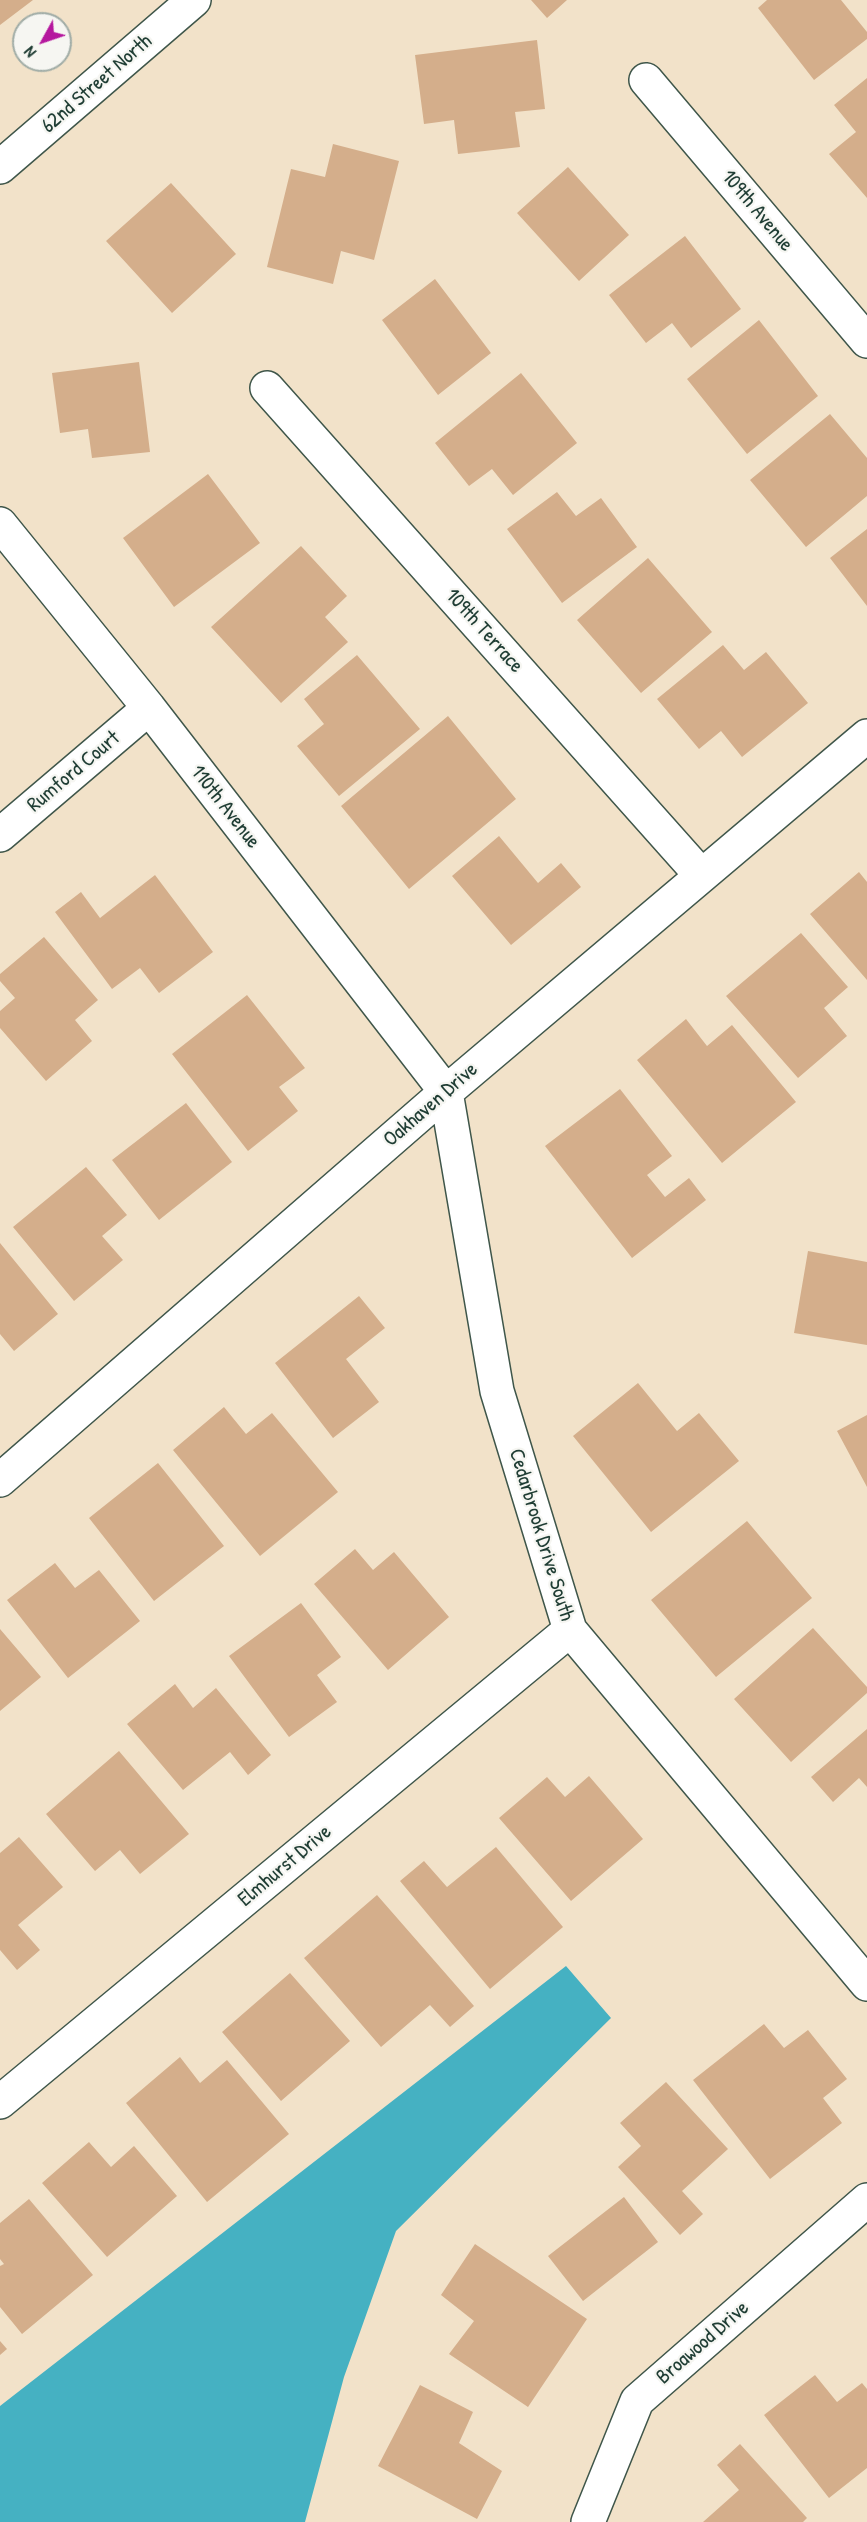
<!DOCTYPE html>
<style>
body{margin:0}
#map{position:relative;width:867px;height:2522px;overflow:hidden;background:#f2e2c9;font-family:"Patrick Hand",sans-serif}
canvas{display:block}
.north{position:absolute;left:12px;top:12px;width:60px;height:60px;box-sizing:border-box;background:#f6f6f2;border:2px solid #a0aca6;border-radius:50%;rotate:230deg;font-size:16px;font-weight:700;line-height:24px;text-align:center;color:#1f3d34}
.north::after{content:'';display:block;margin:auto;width:21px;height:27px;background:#b5179e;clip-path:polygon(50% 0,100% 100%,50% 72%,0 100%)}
</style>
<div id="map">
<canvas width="867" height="2522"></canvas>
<div class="north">N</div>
</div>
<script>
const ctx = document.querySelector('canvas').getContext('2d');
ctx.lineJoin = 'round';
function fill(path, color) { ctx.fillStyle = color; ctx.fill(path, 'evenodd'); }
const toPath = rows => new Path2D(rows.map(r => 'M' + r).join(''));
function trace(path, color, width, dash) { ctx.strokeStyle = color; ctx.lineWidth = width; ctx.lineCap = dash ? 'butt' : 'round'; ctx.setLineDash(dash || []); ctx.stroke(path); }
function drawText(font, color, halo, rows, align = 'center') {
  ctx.font = font + ' "Patrick Hand",sans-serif'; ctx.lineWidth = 4.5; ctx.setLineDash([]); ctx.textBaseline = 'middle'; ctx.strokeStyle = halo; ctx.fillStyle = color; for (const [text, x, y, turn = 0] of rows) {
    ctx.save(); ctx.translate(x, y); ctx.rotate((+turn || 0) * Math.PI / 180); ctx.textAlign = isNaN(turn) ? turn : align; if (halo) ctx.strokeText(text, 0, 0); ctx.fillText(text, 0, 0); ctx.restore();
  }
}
const water = toPath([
 [566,1966,611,2018,396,2231,344,2377,305,2522,0,2522,0,2406]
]);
const building = toPath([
 [0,0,33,0,0,25],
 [531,0,567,0,547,18],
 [767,0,841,0,867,32,867,39,814,80,758,8],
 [537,40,545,109,515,112,520,147,458,154,454,120,424,124,415,55],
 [867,78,867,198,829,154,856,132,834,105],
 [333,144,399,161,374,260,341,251,333,284,267,267,291,169,325,177],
 [568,167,629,235,579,281,517,213],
 [171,183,236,254,172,313,106,241],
 [685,236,741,309,691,348,672,323,646,343,609,295],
 [435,279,491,353,438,395,382,320],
 [759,320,818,396,747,454,687,379],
 [139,362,150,452,92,458,88,429,60,433,52,373],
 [521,373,577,443,513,495,492,469,469,486,435,443],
 [830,414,867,458,867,496,806,547,750,480],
 [208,474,260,543,174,607,123,538],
 [557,492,576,516,601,498,637,547,562,603,507,529],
 [867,529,867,606,830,558],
 [301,546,347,596,325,617,348,642,281,703,211,627],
 [648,558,712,632,641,693,577,620],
 [723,645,744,670,766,652,808,703,742,757,721,731,699,749,657,699],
 [357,655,420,729,339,796,297,746,324,724,304,699],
 [448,716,516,799,409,889,341,806],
 [499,836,538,883,561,863,581,887,511,945,452,876],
 [859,872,867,882,867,980,810,914],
 [155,875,213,952,159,993,140,968,112,989,55,912,81,892,100,918],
 [801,933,848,987,824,1008,847,1036,798,1078,726,996],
 [44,937,98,1000,75,1020,92,1041,46,1081,0,1028,0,1011,15,998,0,981,0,974],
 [247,995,305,1068,279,1087,298,1111,248,1151,172,1054],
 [686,1019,707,1046,732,1025,796,1102,722,1163,637,1060],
 [620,1089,672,1156,647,1175,665,1197,689,1178,706,1200,632,1258,545,1146],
 [186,1103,232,1162,159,1220,112,1160],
 [86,1167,127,1215,102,1236,123,1260,74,1301,13,1227],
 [0,1243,58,1314,14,1351,0,1334],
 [808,1251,867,1262,867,1345,794,1333],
 [359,1296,385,1328,346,1359,379,1402,333,1438,275,1363],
 [638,1383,677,1431,699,1413,739,1461,651,1532,573,1436],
 [224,1407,246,1434,272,1413,338,1492,260,1556,173,1450],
 [867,1415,867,1487,837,1431],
 [158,1463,224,1546,154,1601,89,1518],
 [747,1521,812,1598,716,1677,651,1600],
 [355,1549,373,1570,394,1552,449,1617,388,1670,314,1584],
 [55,1563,75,1588,99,1570,140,1621,68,1678,7,1600],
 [301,1603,341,1657,317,1675,337,1702,289,1737,229,1656],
 [813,1628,867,1687,867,1693,791,1762,734,1699],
 [0,1629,41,1677,0,1711],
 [175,1684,193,1708,216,1688,271,1755,248,1775,230,1752,183,1790,127,1724],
 [867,1729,867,1787,859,1778,833,1802,811,1777],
 [119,1751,189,1834,140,1874,120,1850,95,1871,46,1814],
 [589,1776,643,1839,571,1901,499,1818,547,1777,565,1797],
 [19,1837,63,1887,18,1925,40,1950,17,1970,0,1950,0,1853],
 [496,1847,563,1927,490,1989,400,1881,424,1861,447,1887],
 [377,1895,474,2006,450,2027,430,2005,381,2047,304,1958],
 [290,1973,350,2041,281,2101,222,2032],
 [764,2024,784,2048,808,2030,847,2079,823,2098,842,2123,770,2179,693,2080],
 [180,2057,200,2083,227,2060,289,2134,207,2202,126,2103],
 [666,2082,728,2149,682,2191,703,2214,680,2235,618,2167,641,2146,620,2123],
 [89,2142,111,2167,134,2146,177,2196,107,2257,42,2183],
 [624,2197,658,2242,583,2301,548,2256],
 [29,2199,93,2275,22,2334,0,2307,0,2266,4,2264,0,2259,0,2223],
 [475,2244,587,2319,528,2407,449,2354,474,2321,441,2295],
 [0,2341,7,2349,0,2355],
 [815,2375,837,2402,862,2383,867,2389,867,2468,829,2498,764,2415],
 [420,2385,473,2412,459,2443,502,2471,477,2519,378,2466],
 [740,2444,807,2518,803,2522,703,2522,739,2490,717,2465]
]);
const minor = toPath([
 [646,80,867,341],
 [0,167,194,0],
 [267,388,700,874],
 [0,524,149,708,446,1092,497,1391,570,1630,867,1984],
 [0,835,149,708],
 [0,1480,446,1092,867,736],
 [0,2102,570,1630],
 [588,2522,637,2401,867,2200]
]);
const streetNames = [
 ["62nd Street North",97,84,-41],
 ["109th Avenue",757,211,50],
 ["109th Terrace",484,631,48],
 ["Rumford Court",74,772,-40],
 ["110th Avenue",225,807,52],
 ["Oakhaven Drive",431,1105,-41],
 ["Cedarbrook Drive South",541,1535,73],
 ["Elmhurst Drive",285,1866,-40],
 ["Broawood Drive",703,2343,-41]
];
fill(water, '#45b1c2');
fill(building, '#d4ae8b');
trace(minor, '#3f564a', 36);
trace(minor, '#fff', 33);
drawText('21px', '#1f3d34', '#f6f6f2', streetNames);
</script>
